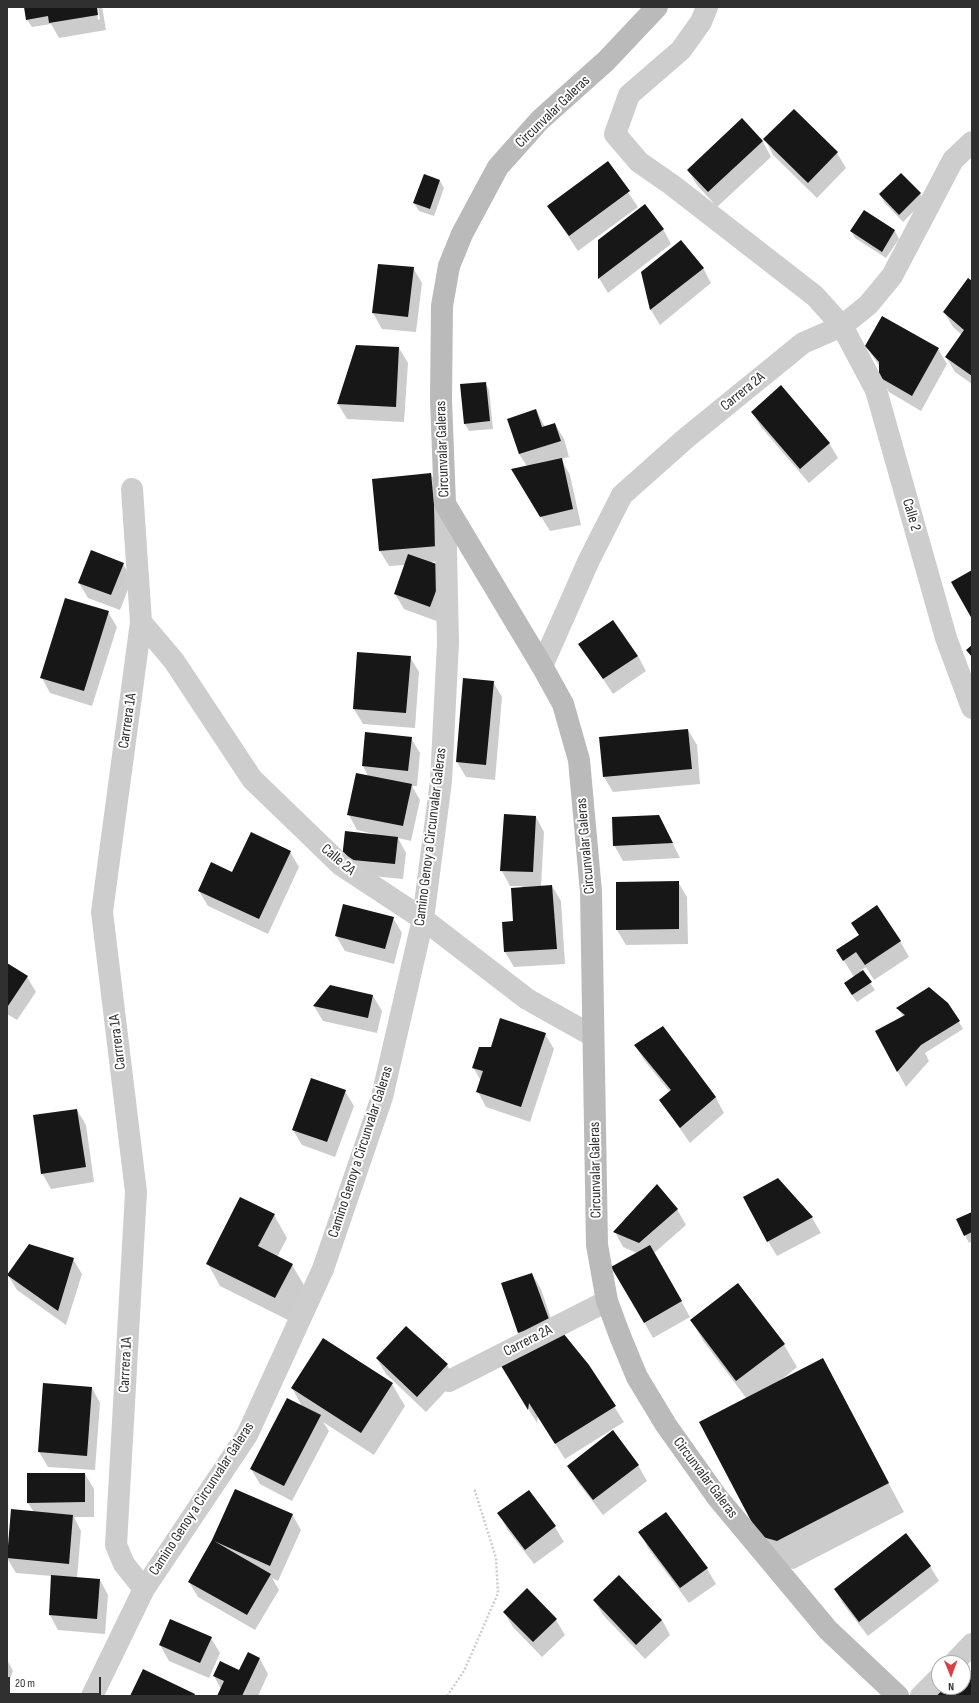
<!DOCTYPE html>
<style>
body{margin:0}
#map{position:relative;width:979px;height:1703px;overflow:hidden;background:#fff;font-family:"Sofia Sans Condensed",sans-serif}
canvas{display:block}
.frame{position:absolute;inset:0;border:8px solid #303030;pointer-events:none}
.north{position:absolute;left:931px;top:1655px;width:40px;height:40px;box-sizing:border-box;background:#fff;border:1px solid #acacac;border-radius:50%;rotate:179deg;font-size:11px;font-weight:700;line-height:16px;text-align:center;color:#303030}
.north::after{content:'';display:block;margin:auto;width:14px;height:18px;background:#da3f45;clip-path:polygon(50% 0,100% 100%,50% 72%,0 100%)}
.scale{position:absolute;left:8px;top:1677px;width:93px;height:18px;box-sizing:border-box;border:2px solid #303030;border-top:0;padding-left:5px;font-size:12px;line-height:14px;white-space:nowrap;color:#303030;-webkit-text-stroke:3px #fff;paint-order:stroke}
</style>
<div id="map">
<canvas width="979" height="1703"></canvas>
<div class="frame"></div>
<div class="north">N</div>
<div class="scale">20 m</div>
</div>
<script>
const ctx = document.querySelector('canvas').getContext('2d');
ctx.lineJoin = 'round';
function fill(path, color) { ctx.fillStyle = color; ctx.fill(path, 'evenodd'); }
const toPath = rows => new Path2D(rows.map(r => 'M' + r).join(''));
function trace(path, color, width, dash) { ctx.strokeStyle = color; ctx.lineWidth = width; ctx.lineCap = dash ? 'butt' : 'round'; ctx.setLineDash(dash || []); ctx.stroke(path); }
function drawText(font, color, halo, rows, align = 'center') {
  ctx.font = font + ' "Sofia Sans Condensed",sans-serif'; ctx.lineWidth = 4; ctx.setLineDash([]); ctx.textBaseline = 'middle'; ctx.strokeStyle = halo; ctx.fillStyle = color; for (const [text, x, y, turn = 0] of rows) {
    ctx.save(); ctx.translate(x, y); ctx.rotate((+turn || 0) * Math.PI / 180); ctx.textAlign = isNaN(turn) ? turn : align; if (halo) ctx.strokeText(text, 0, 0); ctx.fillText(text, 0, 0); ctx.restore();
  }
}
const shadow = toPath([
 [25,7,96,7,98,20,100,19,98,7,102,7,106,30,59,38,51,24,32,27,27,20],
 [794,110,837,153,846,168,817,198,773,155,765,139],
 [742,120,763,142,771,157,717,207,697,185,688,170],
 [608,163,638,207,578,251,548,206],
 [901,174,920,194,924,201,903,222,884,202,880,194],
 [440,181,444,188,434,216,419,211,414,203],
 [864,211,895,231,899,239,886,258,855,238,851,231],
 [663,229,671,244,608,293,599,278,599,241],
 [379,265,413,268,422,283,416,332,382,329,373,313],
 [703,268,711,283,660,325,651,310,642,272],
 [972,283,972,384,955,372,946,357,962,335,953,327,944,312],
 [882,318,938,349,947,364,921,411,889,392,880,377,880,367,866,346],
 [399,348,408,363,404,422,347,419,338,404],
 [485,383,489,390,493,429,469,431,465,424],
 [536,410,545,427,555,424,564,439,569,457,561,459,570,475,581,525,550,531,521,484,527,466,519,454,508,419],
 [752,412,829,443,838,458,809,483,761,427],
 [431,474,440,490,446,561,430,562,444,567,439,622,404,609,395,594,405,565,389,566,380,551,373,480],
 [123,564,132,579,120,610,88,598,79,583],
 [108,612,117,627,92,706,50,693,42,678],
 [580,644,638,656,646,671,613,694],
 [358,653,410,657,419,672,415,728,363,724,354,709],
 [493,682,502,697,495,780,466,777,457,762],
 [688,730,697,745,700,784,613,792,604,777],
 [366,733,411,738,420,753,417,786,412,786,420,800,411,841,398,838,406,853,403,879,351,874,343,858,374,835,374,834,357,830,349,815,368,776,363,766],
 [659,816,680,858,623,861,614,845],
 [536,817,544,832,541,886,552,886,561,901,565,964,514,967,505,952,522,886,510,886,502,871],
 [290,852,299,867,268,934,208,906,199,891,232,874],
 [678,882,687,897,688,944,626,945,617,930,617,883],
 [393,918,402,933,394,964,345,951,336,936],
 [900,941,909,957,874,980,866,967,861,970,875,990,857,1002,849,991,854,977,838,951],
 [7,964,27,977,36,992,17,1020,7,1014],
 [373,996,382,1011,377,1033,323,1021,314,1006],
 [897,1008,959,1022,963,1029,925,1053,929,1061,906,1087,876,1031,904,1017],
 [663,1028,716,1098,724,1113,690,1143,660,1100,670,1092,644,1060,635,1045],
 [545,1034,554,1049,530,1122,486,1107,478,1092,481,1081,473,1067,492,1048],
 [345,1091,354,1106,335,1157,302,1145,293,1130],
 [77,1110,86,1125,94,1182,51,1189,42,1173],
 [778,1180,812,1218,821,1233,777,1256,768,1241],
 [677,1209,686,1225,654,1253,690,1317,653,1338,613,1267,637,1253,623,1247,615,1232],
 [972,1213,972,1241,969,1243,965,1235],
 [274,1215,287,1238,277,1257,292,1265,305,1287,288,1320,220,1286,208,1264],
 [73,1259,82,1274,66,1325,17,1290,8,1275],
 [532,1274,541,1289,555,1331,588,1366,624,1422,565,1459,538,1416,537,1423,510,1379,528,1348,519,1332],
 [738,1285,784,1345,797,1367,780,1381,822,1359,904,1512,794,1569,777,1565,760,1536,747,1399,704,1342,691,1320],
 [406,1328,447,1365,456,1380,426,1412,386,1374,377,1359],
 [324,1339,392,1384,405,1406,374,1455,323,1422,329,1431,292,1501,260,1484,251,1469,303,1408,292,1388],
 [92,1388,100,1403,95,1470,48,1467,39,1452],
 [638,1465,647,1481,603,1515,577,1481,568,1466],
 [85,1474,94,1489,94,1517,74,1517,81,1531,77,1578,100,1580,108,1595,105,1634,58,1630,50,1615,52,1576,16,1573,7,1558,34,1512,28,1503],
 [529,1491,555,1527,564,1542,534,1564,507,1529,499,1513],
 [292,1514,301,1530,278,1581,272,1578,279,1590,255,1630,198,1597,189,1582,213,1541],
 [640,1532,707,1569,716,1584,689,1603,648,1548],
 [930,1566,939,1581,868,1636,844,1605,835,1590],
 [594,1600,662,1620,670,1635,645,1659,603,1615],
 [504,1612,556,1620,565,1635,542,1657,513,1627],
 [211,1638,220,1653,209,1678,169,1661,160,1645],
 [260,1659,268,1674,258,1696,218,1696,221,1689,214,1676,240,1672],
 [7,1660,13,1671,7,1687]
]);
const building = toPath([
 [24,7,97,7,98,15,49,23,48,16,26,20],
 [794,109,838,152,808,183,763,139],
 [742,118,763,141,708,192,687,170],
 [608,161,630,191,569,236,547,206],
 [901,173,921,193,899,215,879,194],
 [424,174,440,180,430,209,413,203],
 [645,204,664,229,598,279,598,240],
 [864,210,895,230,882,252,850,231],
 [681,240,704,268,650,310,641,272],
 [378,264,414,267,408,317,372,313],
 [968,278,972,281,972,376,945,357,964,330,943,312],
 [882,316,939,348,912,396,879,377,879,362,865,346],
 [356,345,399,347,396,407,337,404],
 [486,382,490,421,464,424,460,384],
 [781,385,830,443,800,469,751,412],
 [536,409,542,427,555,423,561,441,519,454,507,419],
 [562,458,573,509,540,517,511,469],
 [431,473,438,546,379,551,372,479],
 [91,550,124,563,111,595,78,583],
 [408,554,445,567,430,607,394,594],
 [972,570,972,619,951,582],
 [65,598,109,611,84,691,40,678],
 [613,620,638,656,603,679,578,644],
 [972,645,972,657,966,650],
 [357,652,411,656,406,713,353,709],
 [463,678,494,681,486,765,456,762],
 [688,729,692,769,603,777,599,737],
 [365,732,412,737,408,771,362,766],
 [356,773,412,784,403,826,347,815],
 [504,814,536,816,533,872,500,871],
 [659,815,673,843,613,846,612,817],
 [345,831,398,837,395,864,342,859],
 [251,832,291,851,259,919,198,891,211,862,232,872],
 [679,881,679,929,616,930,616,882],
 [552,885,557,949,504,952,502,922,513,921,511,888],
 [343,904,394,917,385,949,335,936],
 [877,905,901,941,865,965,856,952,843,961,836,950,859,935,851,923],
 [7,963,28,976,8,1006,7,1005],
 [863,970,872,982,852,995,844,983],
 [330,985,373,995,368,1018,313,1006],
 [929,987,948,1003,960,1021,921,1045,897,1072,875,1031,905,1015,896,1008],
 [500,1018,546,1033,521,1107,476,1092,483,1071,472,1068,479,1047,491,1047],
 [663,1026,716,1097,680,1128,659,1100,671,1090,634,1045],
 [311,1078,346,1090,327,1142,292,1130],
 [77,1109,86,1167,41,1174,33,1115],
 [778,1178,813,1217,767,1242,743,1197],
 [657,1184,678,1209,639,1243,613,1232],
 [240,1197,275,1214,258,1246,293,1264,275,1298,206,1264],
 [972,1212,972,1232,964,1236,956,1219],
 [29,1244,74,1258,58,1311,7,1275],
 [650,1245,682,1301,644,1323,611,1267],
 [532,1273,550,1322,518,1333,501,1283],
 [738,1283,785,1344,736,1381,690,1320],
 [406,1326,448,1364,417,1397,376,1358],
 [559,1328,589,1365,616,1406,555,1444,529,1403,528,1410,500,1364],
 [323,1338,393,1383,361,1433,291,1388],
 [823,1358,889,1483,777,1541,759,1536,699,1422],
 [43,1383,92,1387,87,1456,38,1452],
 [287,1398,321,1415,284,1486,250,1469],
 [613,1430,639,1465,593,1500,567,1466],
 [27,1473,85,1473,85,1502,27,1503],
 [235,1489,293,1514,270,1566,214,1541,271,1574,247,1615,188,1582,212,1540],
 [529,1490,556,1526,525,1550,497,1513],
 [11,1509,73,1515,69,1564,7,1558],
 [666,1512,708,1568,680,1588,638,1532],
 [906,1533,931,1566,859,1622,834,1589],
 [51,1575,100,1579,97,1619,49,1615],
 [619,1575,662,1620,636,1645,593,1600],
 [527,1588,557,1619,533,1642,503,1612],
 [170,1619,212,1637,200,1663,159,1645],
 [248,1652,260,1658,242,1696,217,1696,224,1681,213,1676,220,1661,239,1670],
 [143,1669,195,1694,194,1696,130,1696],
 [963,1669,972,1676,972,1696,931,1696,938,1687,963,1687]
]);
const path = toPath([
 [447,1696,464,1671,498,1593,496,1558,474,1488]
]);
const street = toPath([
 [707,7,701,22,681,50,629,95,615,134,639,162,672,185,815,296,842,326,876,390,946,638,972,708],
 [132,489,141,622,102,912,136,1192,116,1545,124,1564,144,1589],
 [141,622,174,661,252,779,341,865,423,919,527,999,593,1036],
 [542,666,589,560,622,495,685,439,803,343,842,326,868,305,892,276,953,160,972,142],
 [449,1381,607,1301],
 [954,1663,972,1644],
 [92,1696,144,1589,247,1435,323,1269,382,1097,423,919,441,781,448,643,445,504],
 [921,1696,939,1678]
]);
const secondary = toPath([
 [657,7,606,61,540,120,498,167,462,234,449,266,442,306,441,400,445,504,542,666,563,704,579,760,591,892,597,1245,607,1301,620,1336,637,1377,666,1425,717,1497,828,1630,898,1696]
]);
const streetNames = [
 ["Circunvalar Galeras",553,112,-44],
 ["Carrera 2A",743,392,-39],
 ["Circunvalar Galeras",443,449,-92],
 ["Calle 2",911,515,74],
 ["Carrrera 1A",128,721,-82],
 ["Camino Genoy a Circunvalar Galeras",431,837,-83],
 ["Circunvalar Galeras",586,846,-95],
 ["Calle 2A",338,860,40],
 ["Carrrera 1A",118,1042,-97],
 ["Camino Genoy a Circunvalar Galeras",361,1152,-72],
 ["Circunvalar Galeras",596,1170,-91],
 ["Carrera 2A",528,1341,-27],
 ["Carrrera 1A",126,1365,-87],
 ["Circunvalar Galeras",705,1478,53],
 ["Camino Genoy a Circunvalar Galeras",202,1499,-57]
];
fill(shadow, '#0003');
fill(building, '#171717');
trace(path, '#cdcdcd', 2.5, [2, 2]);
trace(street, '#cdcdcd', 22);
trace(secondary, '#bababa', 22);
drawText('15px', '#303030', '#fff', streetNames);
</script>
